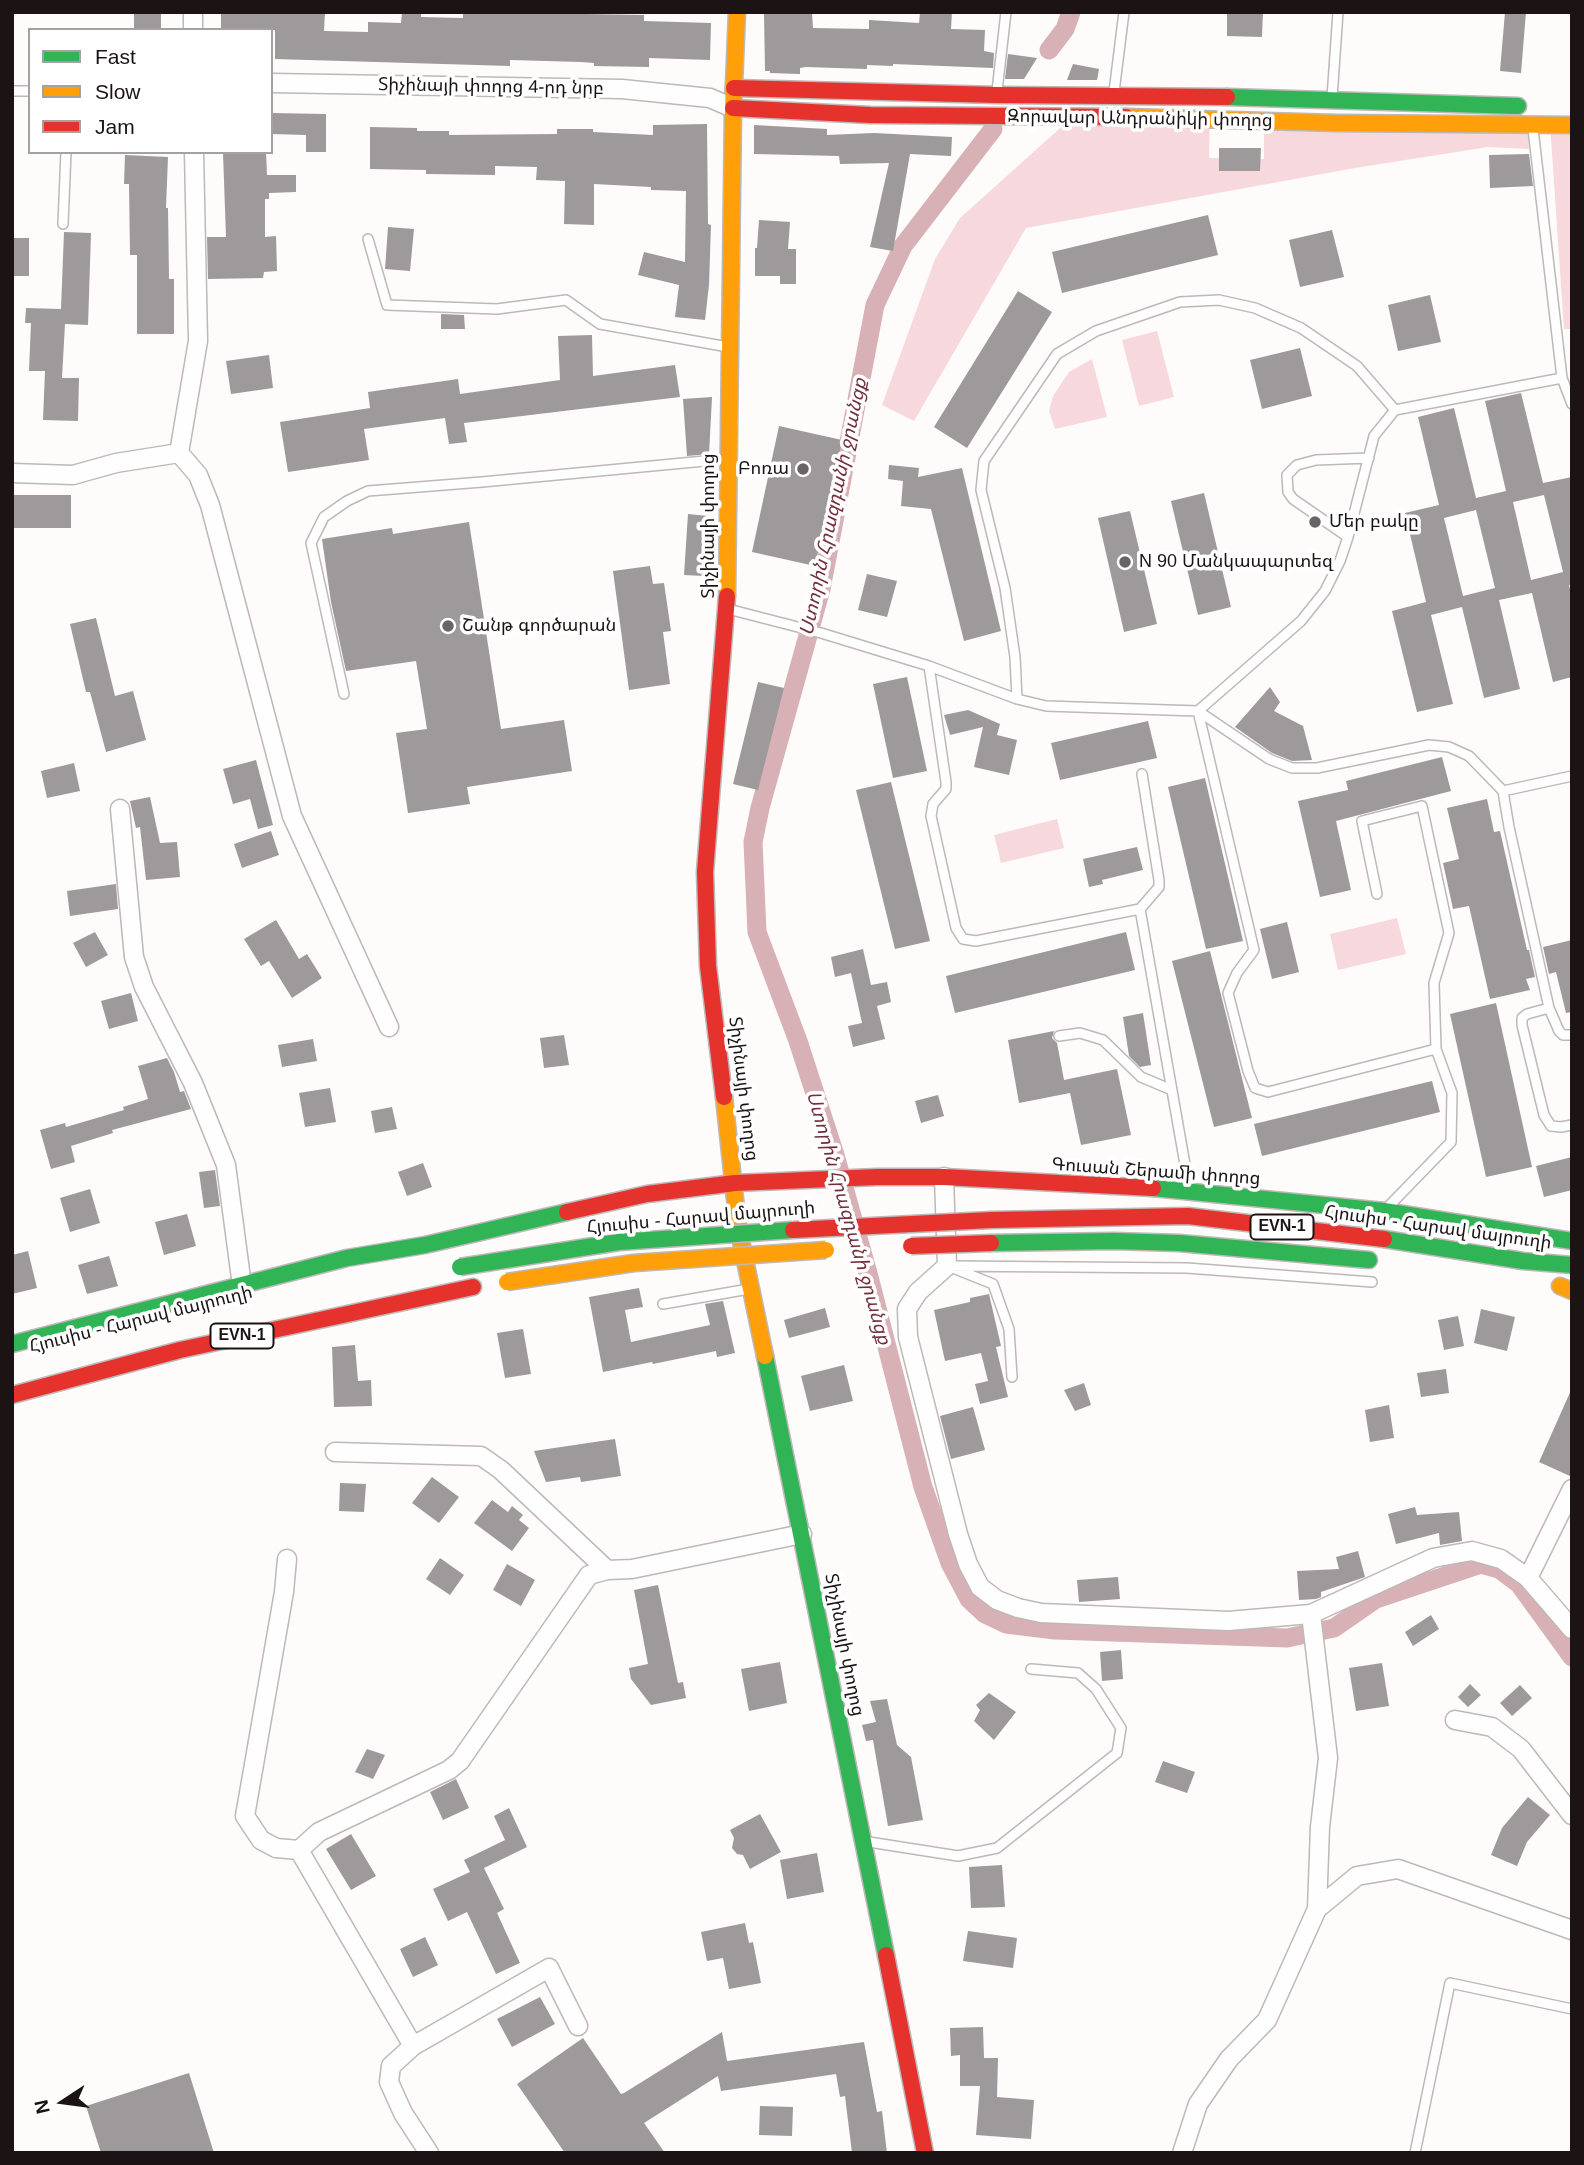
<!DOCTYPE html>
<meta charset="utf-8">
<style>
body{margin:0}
#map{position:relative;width:1584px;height:2165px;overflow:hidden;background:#fefbfb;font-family:Arial,sans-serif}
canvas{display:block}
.frame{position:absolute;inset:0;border:14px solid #1b1314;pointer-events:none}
.legend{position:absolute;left:28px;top:28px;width:245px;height:126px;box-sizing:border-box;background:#fff;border:2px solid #a4a1a1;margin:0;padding:9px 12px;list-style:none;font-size:21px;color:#1b1314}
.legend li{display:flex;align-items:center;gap:14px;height:35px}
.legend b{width:35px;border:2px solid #a4a1a1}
.north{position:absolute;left:28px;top:2067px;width:70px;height:70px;-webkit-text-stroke:5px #fff;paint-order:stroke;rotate:257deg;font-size:19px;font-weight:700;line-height:28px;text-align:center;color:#1b1314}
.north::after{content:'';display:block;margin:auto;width:24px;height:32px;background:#1b1314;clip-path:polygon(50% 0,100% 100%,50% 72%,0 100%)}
</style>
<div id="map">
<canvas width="1584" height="2165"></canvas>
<div class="frame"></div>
<ul class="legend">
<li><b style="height:9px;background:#30b455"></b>Fast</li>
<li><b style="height:9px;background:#ff9f0a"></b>Slow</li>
<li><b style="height:9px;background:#e5322d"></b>Jam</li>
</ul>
<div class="north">N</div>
</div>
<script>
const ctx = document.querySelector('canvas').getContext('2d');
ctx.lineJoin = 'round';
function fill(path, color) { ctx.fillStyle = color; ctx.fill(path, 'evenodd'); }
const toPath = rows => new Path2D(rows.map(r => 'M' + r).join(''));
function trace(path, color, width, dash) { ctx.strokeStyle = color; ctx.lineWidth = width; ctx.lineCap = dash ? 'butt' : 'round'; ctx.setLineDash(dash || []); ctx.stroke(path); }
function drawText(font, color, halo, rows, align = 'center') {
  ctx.font = font + ' Arial,"Noto Sans Armenian",sans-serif'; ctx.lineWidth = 7; ctx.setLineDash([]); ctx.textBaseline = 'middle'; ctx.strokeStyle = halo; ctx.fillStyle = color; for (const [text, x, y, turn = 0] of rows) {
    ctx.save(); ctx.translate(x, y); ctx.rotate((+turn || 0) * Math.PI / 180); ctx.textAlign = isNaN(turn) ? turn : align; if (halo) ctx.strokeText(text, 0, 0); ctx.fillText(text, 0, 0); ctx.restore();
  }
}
const green = toPath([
 [1210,115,1209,158,1264,159,1264,115,1527,121,1529,149,1488,147,1355,168,1026,228,914,421,882,405,935,259,960,218,1068,121],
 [1550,124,1572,125,1572,329,1564,329],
 [1157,331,1174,397,1139,406,1122,340],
 [1092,359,1107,417,1055,429,1049,411,1053,396,1069,372],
 [1057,819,1064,848,1001,863,994,835],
 [1397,918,1406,954,1338,970,1330,934]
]);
const canal = toPath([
 [1049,50,1065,29,1071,12],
 [993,129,903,246,875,305,821,589,760,808,753,842,757,932,798,1041,835,1155,869,1277,923,1487,950,1563,969,1599,985,1614,1006,1624,1055,1630,1287,1638,1334,1628,1376,1599,1481,1564,1499,1569,1519,1584,1572,1657]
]);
const building = toPath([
 [134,12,161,12,161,30,134,30],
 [221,12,325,12,324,31,368,32,368,22,401,23,402,12,421,12,421,17,463,18,463,12,644,15,644,21,711,23,710,60,649,58,649,67,594,66,594,63,581,62,546,61,510,60,510,66,275,59,275,30,221,30],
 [812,12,813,28,869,29,869,20,919,23,920,12,952,12,951,29,985,30,984,51,994,53,993,68,893,64,893,66,867,65,867,69,806,67,800,68,800,74,770,73,770,71,765,71,764,13],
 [1227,12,1263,12,1262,37,1227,36],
 [1505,12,1526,12,1521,73,1500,71],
 [1008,54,1037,58,1024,79,1005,79],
 [1073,64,1099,69,1097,80,1067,80],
 [271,113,326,114,326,152,306,152,306,135,271,134],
 [707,124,708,224,711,225,709,285,705,320,675,317,679,285,638,275,644,252,685,262,686,191,651,190,651,187,594,184,594,225,564,224,565,181,536,180,537,167,495,166,495,175,426,174,426,170,370,169,370,127,417,128,417,131,449,131,449,135,557,134,557,129,593,129,593,132,653,135,653,125],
 [754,125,827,129,827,135,874,133,952,137,951,156,910,154,893,251,870,247,889,163,840,164,839,156,754,154],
 [1219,148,1261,148,1260,171,1219,171],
 [266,152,267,175,296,175,296,192,269,193,269,199,265,199,265,237,276,236,277,271,264,272,263,278,208,279,207,237,226,237,223,153],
 [1529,154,1533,186,1490,188,1489,155],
 [125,155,168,157,166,208,168,208,169,279,174,279,174,334,137,334,137,255,130,255,129,184,124,184],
 [1208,215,1218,255,1062,293,1052,252],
 [759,220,790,222,788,249,796,249,796,284,780,284,780,276,755,276,755,248,757,248],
 [388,227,414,229,410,271,385,269],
 [1332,230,1344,277,1300,287,1289,240],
 [64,232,91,233,88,325,65,324,62,378,79,378,78,421,43,420,45,371,29,371,31,323,25,323,26,308,61,309],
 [12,238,29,238,29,276,12,276],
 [1018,291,1052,312,967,448,934,427],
 [1430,295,1441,342,1398,351,1388,305],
 [441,314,464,315,465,329,441,329],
 [592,335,593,376,675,365,680,397,464,423,467,442,449,444,445,418,364,429,369,460,288,472,280,422,370,408,368,392,458,379,460,394,560,380,558,336],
 [1300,348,1312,396,1262,409,1250,360],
 [269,355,273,388,231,394,226,361],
 [1521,393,1543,483,1572,477,1572,584,1569,585,1572,598,1572,677,1553,682,1532,593,1499,600,1520,689,1484,698,1462,607,1431,615,1453,704,1417,712,1392,611,1426,602,1405,513,1439,505,1418,417,1454,408,1476,498,1506,491,1485,401],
 [1544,495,1563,572,1531,580,1513,502],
 [1476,510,1495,588,1463,596,1444,518],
 [712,397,709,454,687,456,683,399],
 [779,426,842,440,815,566,752,552],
 [889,465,919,468,918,477,962,468,1001,631,964,641,931,509,901,506,903,481,888,479],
 [1204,493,1231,607,1198,615,1171,501],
 [12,495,71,495,71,528,12,528],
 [1130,511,1157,624,1124,632,1098,518],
 [688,514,708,516,704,576,684,575],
 [469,522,501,729,564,720,572,771,467,787,470,804,408,813,396,733,427,729,416,661,346,671,331,602,322,539,392,528,393,534],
 [650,566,653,584,664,583,671,631,663,632,670,684,629,690,613,571],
 [867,574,897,581,887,617,858,610],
 [96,618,115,696,133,691,146,740,106,752,90,692,86,692,70,624],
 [907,677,927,771,893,778,873,684],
 [758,682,784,688,758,790,733,784],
 [1270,687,1280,702,1274,711,1303,726,1312,760,1292,761,1272,753,1235,727],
 [968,710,1000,724,997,735,1017,740,1009,775,974,767,983,727,950,735,944,715],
 [1148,721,1157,758,1060,780,1051,743],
 [1442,757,1451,791,1336,821,1351,890,1320,897,1298,801,1348,790,1346,781],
 [256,760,273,825,258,829,250,799,233,804,223,769],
 [74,763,80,791,47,798,41,771],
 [1205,778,1243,941,1206,949,1168,787],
 [891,782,930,941,895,949,856,790],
 [150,797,160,843,177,842,180,877,146,880,140,827,136,828,130,801],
 [1487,799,1494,832,1500,831,1527,950,1529,950,1535,977,1526,979,1530,990,1490,999,1469,906,1453,909,1443,863,1459,859,1447,808],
 [271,831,279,855,242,868,234,844],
 [1137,847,1143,870,1102,880,1103,884,1089,887,1083,859],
 [116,884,118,909,70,916,67,891],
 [276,920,299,959,307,954,322,978,292,998,269,961,261,966,244,939],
 [1287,922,1299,972,1272,979,1260,929],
 [95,932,108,955,86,967,73,943],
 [1126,932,1135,970,955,1013,946,976],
 [1572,940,1572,1012,1566,1013,1556,972,1549,974,1543,947],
 [863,949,871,985,887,982,891,1002,877,1006,885,1039,853,1047,848,1026,862,1023,851,973,835,977,831,957],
 [1210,951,1252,1118,1214,1127,1172,961],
 [131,993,138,1021,109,1029,101,1001],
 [1496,1003,1532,1167,1486,1177,1450,1014],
 [1143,1013,1151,1065,1140,1067,1129,1056,1123,1017],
 [1054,1031,1052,1038,1057,1043,1064,1080,1117,1069,1131,1135,1081,1145,1070,1093,1019,1103,1008,1040],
 [564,1035,569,1065,544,1068,540,1038],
 [313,1039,317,1061,282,1067,278,1045],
 [167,1058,174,1072,180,1092,184,1091,191,1109,112,1130,113,1133,71,1146,75,1162,51,1169,40,1130,65,1123,66,1127,124,1110,123,1107,148,1099,138,1066],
 [1432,1081,1440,1112,1262,1156,1254,1124],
 [330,1088,336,1122,305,1127,299,1093],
 [938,1095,944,1116,921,1123,915,1101],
 [392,1107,397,1129,375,1133,371,1111],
 [1572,1157,1572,1190,1544,1197,1536,1166],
 [423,1163,432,1187,407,1196,398,1172],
 [215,1170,220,1206,204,1208,199,1172],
 [90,1189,100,1223,70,1232,60,1198],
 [187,1214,196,1246,164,1255,155,1222],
 [28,1251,37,1288,12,1294,12,1255],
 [109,1256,118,1286,87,1294,78,1265],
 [639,1288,643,1307,625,1310,631,1342,710,1325,705,1304,723,1301,735,1353,717,1357,716,1351,653,1364,652,1362,603,1372,589,1297],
 [989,1294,1001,1346,996,1347,1008,1397,980,1404,975,1384,988,1381,981,1353,945,1361,934,1310,970,1302,970,1298],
 [825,1308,830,1327,789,1338,784,1320],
 [1481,1309,1515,1317,1507,1351,1474,1343],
 [1458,1316,1464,1346,1444,1350,1438,1320],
 [523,1329,531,1374,505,1378,497,1333],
 [355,1345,358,1381,371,1380,372,1406,334,1407,332,1347],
 [844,1365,853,1401,810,1411,801,1376],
 [1446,1369,1449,1393,1421,1397,1417,1373],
 [1084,1383,1091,1405,1075,1411,1064,1390],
 [1572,1388,1572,1477,1539,1462],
 [1389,1405,1394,1438,1370,1442,1365,1410],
 [973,1407,985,1450,951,1459,940,1416],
 [615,1439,621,1476,581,1482,580,1477,546,1482,534,1451],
 [432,1477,459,1497,439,1523,412,1503],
 [340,1483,366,1484,364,1512,339,1511],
 [492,1500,508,1512,512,1506,523,1515,519,1520,529,1528,512,1551,474,1523],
 [1415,1507,1417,1515,1459,1512,1462,1541,1440,1545,1439,1533,1396,1544,1388,1514],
 [1358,1551,1365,1577,1321,1592,1321,1597,1316,1599,1299,1600,1297,1571,1339,1569,1336,1557],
 [440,1558,464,1575,450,1595,426,1579],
 [507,1564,535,1580,521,1606,493,1590],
 [1118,1577,1120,1599,1079,1602,1077,1580],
 [658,1585,678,1683,683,1682,686,1698,651,1705,631,1679,629,1668,648,1664,634,1590],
 [1431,1615,1439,1629,1413,1646,1405,1632],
 [1121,1650,1123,1679,1102,1681,1100,1652],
 [780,1662,787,1703,749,1711,741,1669],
 [1382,1663,1389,1706,1356,1711,1349,1668],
 [1470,1684,1481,1695,1468,1707,1458,1697],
 [1520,1685,1532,1698,1512,1716,1500,1703],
 [989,1693,1016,1712,994,1740,974,1721,980,1710,976,1705],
 [887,1699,897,1745,911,1757,923,1820,888,1826,873,1740,866,1741,862,1725,876,1722,870,1701],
 [367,1749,385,1755,373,1779,355,1772],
 [1163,1761,1195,1772,1187,1793,1155,1782],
 [456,1779,469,1808,443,1820,430,1792],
 [1528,1797,1550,1815,1527,1842,1517,1866,1491,1855,1502,1828],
 [509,1808,527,1847,484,1868,504,1909,497,1913,520,1963,496,1974,467,1912,448,1921,433,1889,470,1872,464,1860,505,1840,494,1816],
 [760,1814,781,1852,750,1869,743,1855,737,1854,732,1848,734,1838,730,1830],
 [351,1834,376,1876,351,1890,326,1849],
 [817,1853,824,1892,787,1899,780,1860],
 [1002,1865,1005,1907,971,1908,969,1867],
 [745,1923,749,1943,753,1942,761,1983,729,1989,723,1958,707,1961,701,1932],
 [968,1931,1017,1938,1013,1968,963,1961],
 [425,1937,438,1965,413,1977,400,1949],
 [540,1997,555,2024,512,2047,497,2019],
 [983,2027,984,2058,998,2058,997,2097,1034,2100,1031,2139,976,2135,980,2086,960,2086,960,2055,951,2056,950,2028],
 [722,2032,727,2061,864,2042,877,2112,882,2111,887,2153,852,2153,845,2096,840,2097,836,2074,721,2091,718,2076,644,2123,665,2153,565,2153,517,2084,583,2038,621,2094,624,2093],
 [189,2073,214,2153,101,2153,86,2106],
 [760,2106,793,2107,792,2136,759,2135]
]);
const lane = toPath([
 [12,91,30,91],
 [997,91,1006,12],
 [1114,92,1124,12],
 [1332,98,1338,12],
 [1533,129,1562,378,1572,404],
 [63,224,66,152],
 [368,239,387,305,497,309,566,300,600,324,728,347],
 [1348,537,1293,499,1288,492,1287,475,1297,465,1316,460,1369,458],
 [728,609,821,633,929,666,1017,699,1046,706,1198,711,1301,621,1325,591,1340,561,1348,537,1374,436,1395,410,1562,378],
 [929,666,946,782,946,789,933,804,931,816,956,928,963,939,976,941,1140,909,1189,1187],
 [344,694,311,543,324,517,347,501,368,491,482,482,726,459],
 [1017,699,1015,657,1005,588,981,490,984,461,1057,354,1096,331,1180,302,1219,300,1255,308,1301,328,1357,366,1395,410],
 [1198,711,1254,950,1237,973,1228,993,1248,1071,1255,1088,1268,1092,1436,1049],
 [1198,711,1269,759,1292,768,1317,768,1429,745,1449,747,1469,756,1503,791,1572,776],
 [1503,791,1509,827,1549,1008,1527,1014,1522,1018,1522,1025,1544,1115,1551,1126,1561,1127,1572,1125],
 [1377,894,1362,821,1422,806,1449,933,1434,983,1436,1049,1452,1093,1451,1142,1387,1208],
 [1140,909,1159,887,1159,880,1142,774],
 [1549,1008,1559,1031,1563,1035,1572,1035],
 [1059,1036,1080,1033,1103,1040,1141,1077,1172,1090],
 [947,1266,1187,1268,1372,1282],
 [953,1268,993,1284,1009,1329,1012,1377],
 [663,1304,749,1289],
 [869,1842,958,1856,997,1848,1117,1753,1121,1728,1096,1689,1078,1673,1031,1669],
 [1415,2153,1450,1983,1572,2009]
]);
const street = toPath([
 [193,30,193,12],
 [271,83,622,89,710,98,733,108],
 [179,453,198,475,210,505,292,816,389,1027],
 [12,473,73,475,116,463,179,453,198,341,194,152],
 [120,809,134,957,144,987,193,1083,226,1165,242,1286],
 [944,1177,947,1266,918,1292,907,1309,908,1337,958,1534,968,1564,980,1587,997,1600,1018,1608,1041,1613,1228,1621,1311,1614],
 [335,1452,481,1456,501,1470,607,1570,632,1569,802,1534],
 [287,1559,284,1592,245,1816,261,1840,276,1848,299,1850,319,1832,449,1770,460,1761,589,1575,607,1570],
 [1528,1578,1572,1489],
 [1455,1720,1492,1727,1521,1749,1572,1815],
 [299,1850,413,2046],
 [1317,1909,1357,1876,1398,1869,1572,1930],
 [429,2153,403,2113,389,2082,391,2066,413,2046,549,1968,578,2026],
 [1182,2153,1198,2104,1229,2059,1267,2020,1317,1909,1320,1827,1328,1758,1311,1614,1433,1558,1472,1551,1501,1559,1528,1578,1572,1629]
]);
const fast = toPath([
 [1227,97,1518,106],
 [1153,1188,1384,1211,1572,1241],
 [1384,1239,1523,1261,1572,1265],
 [991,1243,1114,1241,1179,1243,1369,1260],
 [12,1344,347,1258,425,1245,567,1212],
 [765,1356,886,1955]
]);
const slow = toPath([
 [1126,117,1336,123,1572,125],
 [727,596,733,108,737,12],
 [724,1097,738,1227,765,1356],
 [1560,1286,1572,1291]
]);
const jam = toPath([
 [734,88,997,95,1227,97],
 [733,108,870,115,1126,117],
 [724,1097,708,966,705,872,727,596],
 [567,1212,647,1194,735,1183,877,1177,944,1177,1153,1188],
 [991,1220,1188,1216,1384,1239],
 [12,1395,180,1350,473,1287],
 [886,1955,925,2153]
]);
const fastBridge = toPath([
 [460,1267,619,1242,793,1230]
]);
const slowBridge = toPath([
 [507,1282,634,1263,826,1250]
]);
const jamBridge = toPath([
 [793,1230,991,1220],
 [911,1246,991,1243]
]);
const markers = [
 [803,469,7,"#6a6465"],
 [1315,522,7,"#6a6465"],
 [1125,562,7,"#6a6465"],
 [448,626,7,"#6a6465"]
];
const shields = [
 [1282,1227,63],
 [242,1336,63]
];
const shieldNames = [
 ["EVN-1",1282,1227],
 ["EVN-1",242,1336]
];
const streetNames = [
 ["Տիչինայի փողոց 4-րդ նրբ",491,87,1],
 ["Զորավար Անդրանիկի փողոց",1140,119,1],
 ["Տիչինայի փողոց",709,526,-90],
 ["Տիչինայի փողոց",743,1089,83],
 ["Գուսան Շերամի փողոց",1156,1172,4],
 ["Հյուսիս - Հարավ մայրուղի",701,1218,-5],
 ["Հյուսիս - Հարավ մայրուղի",1438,1228,8],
 ["Հյուսիս - Հարավ մայրուղի",141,1320,-14],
 ["Տիչինայի փողոց",844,1645,79]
];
const poiNames = [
 ["Բոռա",789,469,"right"],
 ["Մեր բակը",1329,522],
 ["N 90 Մանկապարտեզ",1139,562],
 ["Շանթ գործարան",462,626]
];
const waterNames = [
 ["Ստորին Հրազդանի ջրանցք",834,507,-78],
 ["Ստորին Հրազդանի ջրանցք",848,1218,74]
];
fill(green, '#f7d9dd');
trace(canal, '#d8b1b6', 19);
fill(building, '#9e999a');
trace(lane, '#beb8b8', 12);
trace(street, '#beb8b8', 21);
trace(fast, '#beb8b8', 19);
trace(slow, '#beb8b8', 19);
trace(jam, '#beb8b8', 19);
trace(lane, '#fffefe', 9);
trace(street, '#fffefe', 18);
trace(fast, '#30b455', 16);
trace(slow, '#ff9f0a', 16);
trace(jam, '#e5322d', 16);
trace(fastBridge, '#beb8b8', 19, []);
trace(slowBridge, '#beb8b8', 19, []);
trace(jamBridge, '#beb8b8', 19, []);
trace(fastBridge, '#30b455', 16);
trace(slowBridge, '#ff9f0a', 16);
trace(jamBridge, '#e5322d', 16);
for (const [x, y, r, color] of markers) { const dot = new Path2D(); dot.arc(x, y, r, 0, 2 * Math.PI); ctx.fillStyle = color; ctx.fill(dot); trace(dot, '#fff', 2.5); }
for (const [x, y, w] of shields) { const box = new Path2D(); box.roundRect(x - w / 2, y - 12.5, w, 25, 5); ctx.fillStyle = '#fff'; ctx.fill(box); trace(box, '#1b1314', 2); }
drawText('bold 16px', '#1b1314', null, shieldNames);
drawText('18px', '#1b1314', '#fff', streetNames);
drawText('18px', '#1b1314', '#fff', poiNames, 'left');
drawText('italic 19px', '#732e3c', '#fff', waterNames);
</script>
